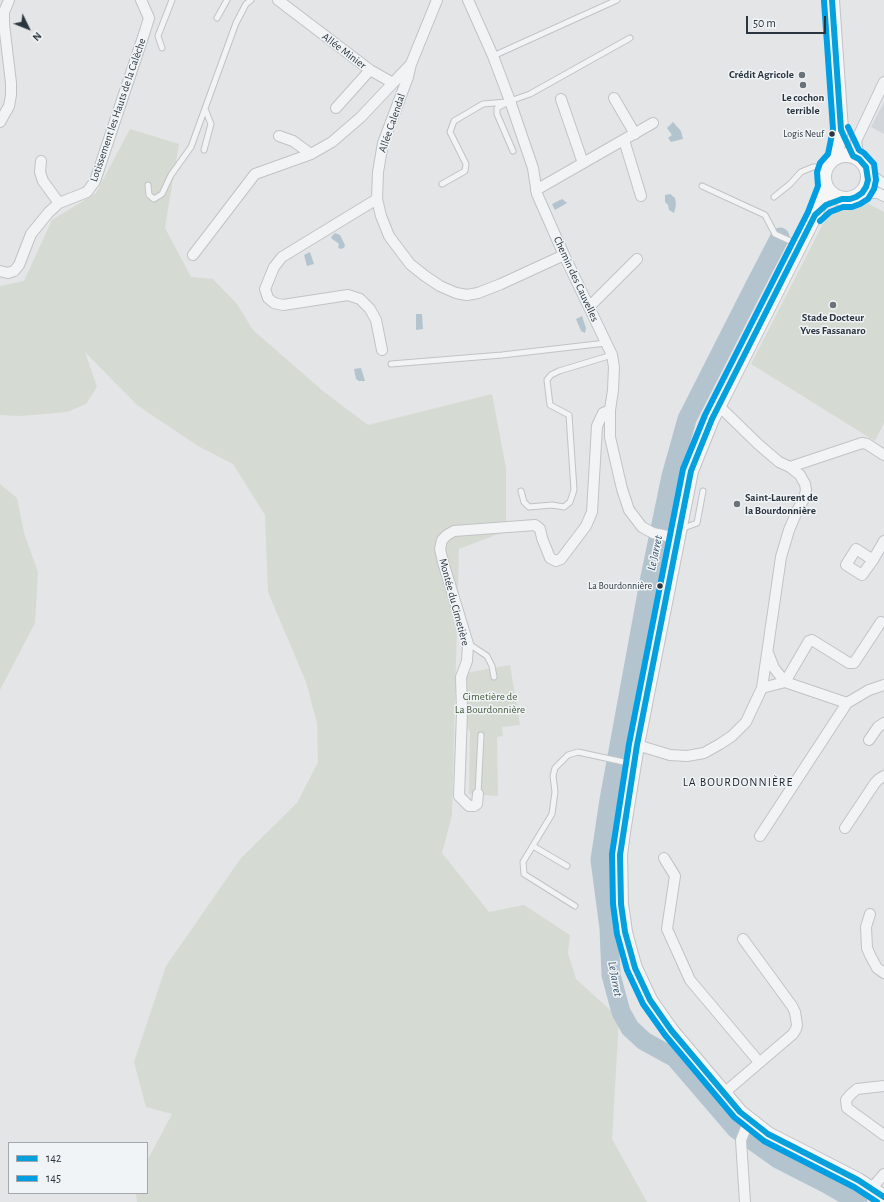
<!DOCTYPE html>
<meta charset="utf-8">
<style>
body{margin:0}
#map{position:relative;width:884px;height:1202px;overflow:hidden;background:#e3e5e7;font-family:"Alegreya Sans",sans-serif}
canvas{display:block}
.legend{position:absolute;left:8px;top:1142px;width:140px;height:52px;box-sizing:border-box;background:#f1f4f6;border:1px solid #a2a8ad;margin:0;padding:5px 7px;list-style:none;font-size:12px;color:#2b353f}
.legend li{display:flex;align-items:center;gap:8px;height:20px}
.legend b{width:20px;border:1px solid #a2a8ad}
.north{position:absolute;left:8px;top:8px;width:40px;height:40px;-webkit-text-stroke:3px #f1f4f6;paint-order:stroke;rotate:133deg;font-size:11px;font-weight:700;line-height:16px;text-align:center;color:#2b353f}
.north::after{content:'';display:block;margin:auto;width:14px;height:18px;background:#2b353f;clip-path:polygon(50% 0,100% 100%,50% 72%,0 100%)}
.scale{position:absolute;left:746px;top:16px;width:80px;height:18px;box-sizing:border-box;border:2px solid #2b353f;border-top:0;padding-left:5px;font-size:12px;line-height:14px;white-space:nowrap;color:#2b353f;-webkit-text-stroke:3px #f1f4f6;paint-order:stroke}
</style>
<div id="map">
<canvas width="884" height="1202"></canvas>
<ul class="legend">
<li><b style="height:5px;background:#04a1dc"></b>142</li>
<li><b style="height:5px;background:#009fe3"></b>145</li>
</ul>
<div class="north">N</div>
<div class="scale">50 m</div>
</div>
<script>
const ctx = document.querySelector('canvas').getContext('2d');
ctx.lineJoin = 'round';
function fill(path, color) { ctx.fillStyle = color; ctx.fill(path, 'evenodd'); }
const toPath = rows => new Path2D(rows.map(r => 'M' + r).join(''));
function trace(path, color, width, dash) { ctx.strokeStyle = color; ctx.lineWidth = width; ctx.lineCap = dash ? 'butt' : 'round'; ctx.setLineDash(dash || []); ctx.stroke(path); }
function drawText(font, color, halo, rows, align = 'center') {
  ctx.font = font + ' "Alegreya Sans",sans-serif'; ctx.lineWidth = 3; ctx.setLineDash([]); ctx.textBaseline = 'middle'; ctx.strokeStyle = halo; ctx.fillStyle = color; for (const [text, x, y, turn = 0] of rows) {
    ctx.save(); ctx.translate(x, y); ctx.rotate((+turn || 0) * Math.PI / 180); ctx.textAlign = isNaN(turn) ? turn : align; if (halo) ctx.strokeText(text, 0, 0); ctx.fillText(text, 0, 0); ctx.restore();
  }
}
const built = toPath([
 [884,102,884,134,871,127]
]);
const green = toPath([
 [130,129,179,144,165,228,191,277,213,279,237,304,253,330,323,391,368,425,492,394,506,468,506,531,459,549,452,815,442,853,489,912,524,905,570,935,568,953,576,979,619,1018,612,1139,647,1202,137,1202,136,1193,147,1193,147,1161,172,1114,146,1107,134,1062,166,966,241,858,297,803,318,762,317,723,306,682,268,592,265,515,233,464,198,446,137,405,85,352,97,387,86,404,67,412,21,416,0,415,0,286,24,281,52,220,96,193],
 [863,201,884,212,884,423,875,441,751,364,830,210,836,206,852,207],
 [0,484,17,498,24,533,38,572,35,623,0,690],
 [510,665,520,725,502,727,503,736,497,737,498,796,469,794,470,732,464,720,466,673]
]);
const water = toPath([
 [673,122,681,131,683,139,671,142,668,138,672,135,667,128],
 [670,194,675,198,676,205,674,213,669,210,668,205,665,202,665,195],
 [562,199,567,203,555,210,552,204],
 [335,233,340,235,345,245,344,248,340,249,338,247,339,245,338,243,332,239,331,237],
 [310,252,314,264,307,266,304,255],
 [416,314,422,314,423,329,416,330],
 [582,316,586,328,585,333,581,331,576,319],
 [361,368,365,381,359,381,356,379,354,369]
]);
const river = toPath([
 [780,237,754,287,687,419,671,476,649,582,609,800,600,860,609,928,611,975,621,1012,630,1028,644,1041,675,1058,736,1129,778,1159,827,1184,858,1202]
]);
const service = toPath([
 [217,18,227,0],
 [162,48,158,36,172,0],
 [493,56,617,0],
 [204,150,211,124,205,109],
 [513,151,497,114,497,108,510,101,530,94,630,38],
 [442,184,465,171,466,164,450,132,454,121,483,104,507,102],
 [148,185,149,195,154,199,162,194,171,175,191,147,236,23,246,4,251,0],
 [702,186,765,215,775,234,799,245],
 [774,197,790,184,801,172,813,167,827,167],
 [391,364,502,355,606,343],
 [521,491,524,502,529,507,552,505,564,507,570,502,574,490,569,415,550,405,547,380,551,375,559,371,612,355],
 [681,529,697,523,703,491],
 [469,644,487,656,492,666,494,677],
 [478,794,481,735],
 [533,846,567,866],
 [575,906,524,874,523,862,552,814,555,792,553,776,555,768,568,755,578,752,633,764]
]);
const minor = toPath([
 [278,0,370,70,393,83,411,64],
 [437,0,411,64,408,77,383,143,378,172,377,199,381,216,389,236,410,264,425,276,440,286,456,293,467,295,478,293,501,284,564,255],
 [468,0,493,56,510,101,533,168,537,194,564,255,612,355,614,367,613,390,610,410,610,437,622,489,629,510,642,527,653,533,677,538],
 [614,98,635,134],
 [561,99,583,163],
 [336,108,370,70],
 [0,122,9,106,11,95,11,83,4,24,4,12,9,0],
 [279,136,293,141,311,154,332,142,361,117,393,83],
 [624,140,641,196],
 [859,159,856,141,884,82],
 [41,161,40,172,43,181,59,203],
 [868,173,884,184],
 [536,190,653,123],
 [862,193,878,193,884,196],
 [377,199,282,257,274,267,265,289,268,298,274,303,283,305,348,295,360,299,370,309,376,320,382,350],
 [193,255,255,174,311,154],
 [0,271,8,273,14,271,19,265,31,234,49,212,59,203,87,192,95,181,145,31,149,18,141,0],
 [589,307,637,259],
 [790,467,862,443,867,444,884,455],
 [873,560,856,549,846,565,862,575,873,560,884,541],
 [768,653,774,668,785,682],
 [785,682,809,641,812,640,849,663,854,663,881,622],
 [762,688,785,682,847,703,869,690,884,685],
 [869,740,878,727,884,723],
 [637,745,670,755,687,756,704,753,720,744,732,736,746,722,762,688,781,557,789,530,798,509,804,499,806,490,805,484,800,475,790,467,779,462,758,444,719,406],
 [478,794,477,804,474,806,469,806,459,796,462,713,461,677,467,661,468,644,443,562,440,549,442,540,447,535,454,531,535,525,540,529,542,538,550,558,556,561,561,559,586,526,592,512,597,426,603,413,610,410],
 [845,828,875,783,879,779,884,776],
 [760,836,847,703],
 [664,858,675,876,667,929,690,980,759,1062],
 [870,914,866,927,867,948,870,955,877,968,884,973],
 [884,1086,857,1089,851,1094,846,1100,847,1108,884,1135],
 [724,1093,793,1034,796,1029,797,1025,795,1012,792,1006,743,939],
 [872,1188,884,1174],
 [745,1202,741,1140,749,1120]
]);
const secondary = toPath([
 [832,0,841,130,835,158],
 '824 177a22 22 0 1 1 44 0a22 22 0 1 1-44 0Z',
 [826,187,815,215,712,419,691,471,637,745,623,832,620,855,621,904,625,932,630,951,635,968,650,1000,671,1030,740,1112,768,1134,858,1180,884,1197]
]);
const bus1 = toPath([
 [832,0,841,130,853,156,859,159,866,167,868,180,866,187,862,193,856,197,850,199,842,199,826,205,815,215,712,419,691,471,637,745,620,855,621,904,625,932,635,968,650,1000,671,1030,740,1112,768,1134,858,1180,884,1197]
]);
const bus2 = toPath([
 [824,1,833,129,828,154,820,163,817,172,818,186,808,212,705,415,683,469,629,744,612,854,613,904,617,934,627,970,643,1004,665,1035,734,1117,764,1141,854,1187,877,1202],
 [820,221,830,212,843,207,852,207,860,204,868,199,874,189,876,180,874,164,864,153,859,150,848,127]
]);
const markers = [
 [802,75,4,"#6b737a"],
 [803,85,4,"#6b737a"],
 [832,134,3.5,"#2b353f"],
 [833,305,4,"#6b737a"],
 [737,504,4,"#6b737a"],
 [660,586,3.5,"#2b353f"]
];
const busNames = [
 ["Logis Neuf",824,134],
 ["La Bourdonnière",652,586]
];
const streetNames = [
 ["Allée Minier",344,51,37],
 ["Lotissement les Hauts de la Calèche",118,110,-71],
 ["Allée Calendal",392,123,-71],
 ["Chemin des Cauvelles",576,279,65],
 ["Montée du Cimetière",454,602,75]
];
const poiNames = [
 ["Crédit Agricole",794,75,"right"],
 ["Le cochon",803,98],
 ["terrible",803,111],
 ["Stade Docteur",833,318],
 ["Yves Fassanaro",833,331],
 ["Saint-Laurent de",745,498,"left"],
 ["la Bourdonnière",745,511,"left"]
];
const parkNames = [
 ["Cimetière de",490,697],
 ["La Bourdonnière",490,710]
];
const waterNames = [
 ["Le Jarret",655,553,-78],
 ["Le Jarret",615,979,80]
];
const neighbourhoodNames = [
 ["LA BOURDONNIÈRE",738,782]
];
fill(built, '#d2d5da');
fill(green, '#d5dbd3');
fill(water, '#b4c4cf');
trace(river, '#b4c4cf', 19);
trace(service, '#c1c3c5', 7);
trace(minor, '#c1c3c5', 12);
trace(secondary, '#c1c3c5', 16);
trace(service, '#f2f3f4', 5);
trace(minor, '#f2f3f4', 10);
trace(secondary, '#f6f6f6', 14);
trace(bus1, '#04a1dc', 6);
trace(bus2, '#009fe3', 6);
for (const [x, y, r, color] of markers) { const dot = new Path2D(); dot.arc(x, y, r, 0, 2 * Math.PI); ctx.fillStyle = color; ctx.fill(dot); trace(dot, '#f1f4f6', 1.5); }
drawText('10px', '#2b353f', '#f1f4f6', busNames, 'right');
drawText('11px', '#2b353f', '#f1f4f6', streetNames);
drawText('bold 11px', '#2b353f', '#f1f4f6', poiNames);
drawText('11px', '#43593a', '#f1f4f6', parkNames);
drawText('italic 12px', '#3a576e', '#f1f4f6', waterNames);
ctx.letterSpacing = '1px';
drawText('12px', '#1d2630', '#f1f4f6', neighbourhoodNames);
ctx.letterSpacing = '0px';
</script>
